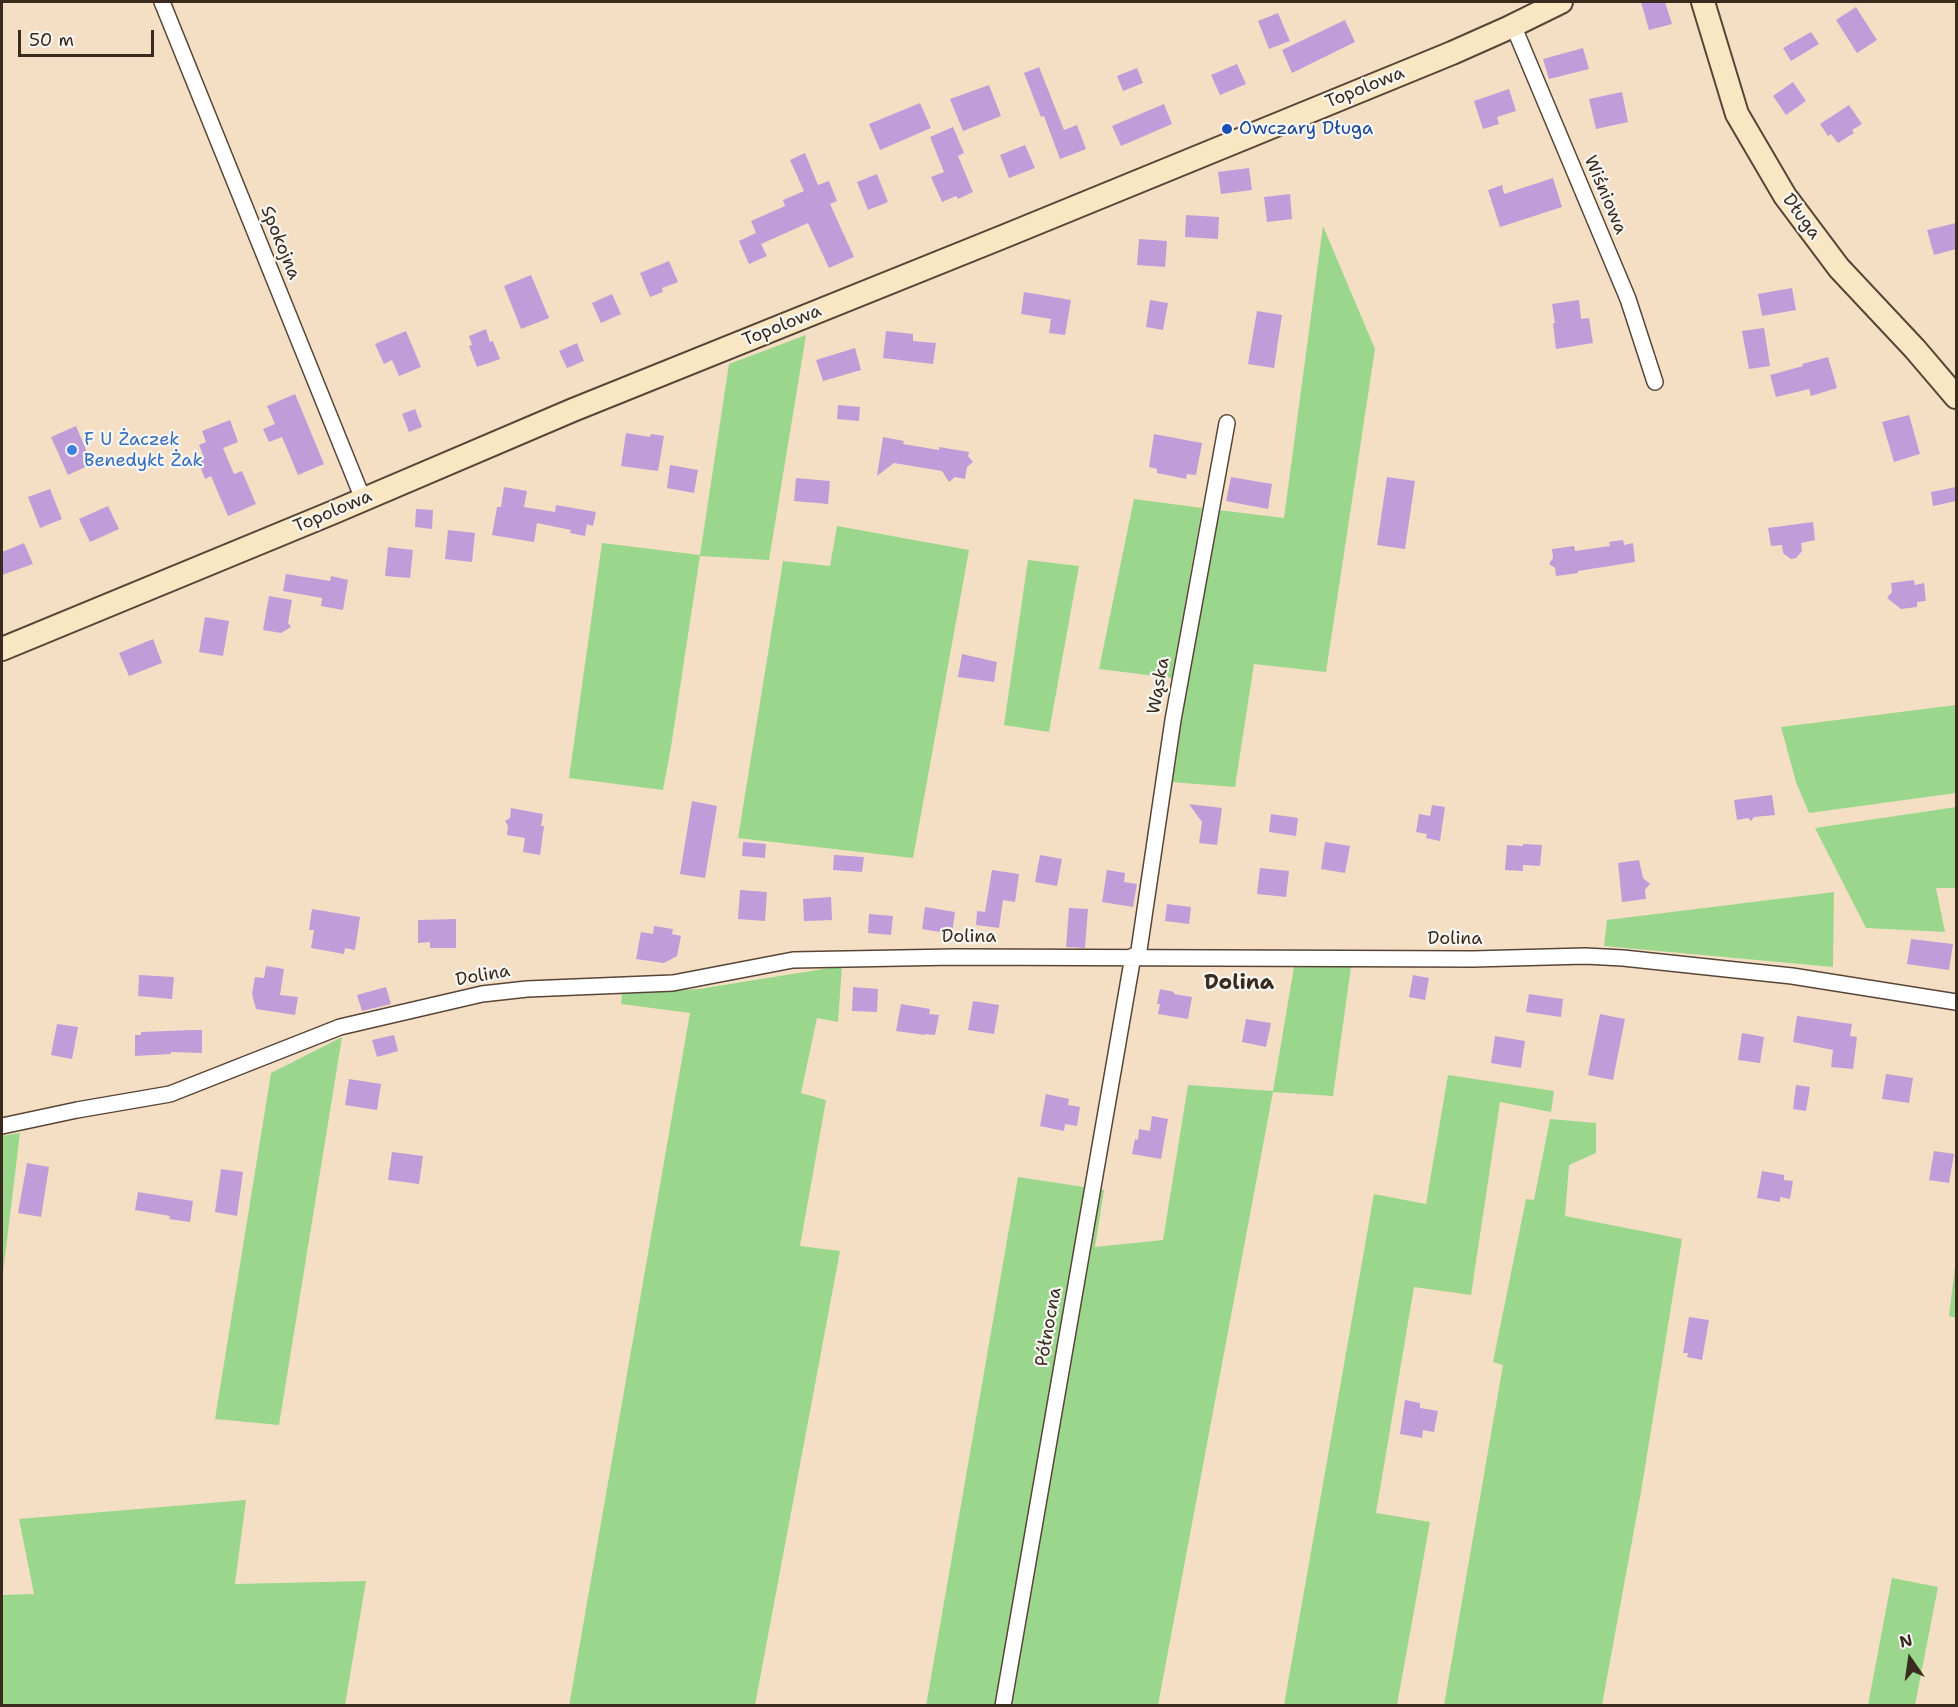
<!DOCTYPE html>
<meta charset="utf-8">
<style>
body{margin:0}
#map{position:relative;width:1958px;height:1707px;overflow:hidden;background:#f4dfc5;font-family:"Shantell Sans",sans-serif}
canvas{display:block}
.frame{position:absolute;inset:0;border:3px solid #3b2a1e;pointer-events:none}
.north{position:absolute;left:1880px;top:1629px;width:60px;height:60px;-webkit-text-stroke:4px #f6f6f2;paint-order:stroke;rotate:347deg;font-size:16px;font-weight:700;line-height:24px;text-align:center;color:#3b2a1e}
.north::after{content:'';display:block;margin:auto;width:21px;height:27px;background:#3b2a1e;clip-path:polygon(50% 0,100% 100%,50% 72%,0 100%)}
.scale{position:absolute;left:18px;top:30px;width:136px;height:27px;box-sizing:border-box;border:3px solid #3b2a1e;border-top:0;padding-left:8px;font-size:18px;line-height:21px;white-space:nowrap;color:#3b2a1e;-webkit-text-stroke:4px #f6f6f2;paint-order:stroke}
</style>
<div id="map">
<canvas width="1958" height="1707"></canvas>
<div class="frame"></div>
<div class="north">N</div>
<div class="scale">50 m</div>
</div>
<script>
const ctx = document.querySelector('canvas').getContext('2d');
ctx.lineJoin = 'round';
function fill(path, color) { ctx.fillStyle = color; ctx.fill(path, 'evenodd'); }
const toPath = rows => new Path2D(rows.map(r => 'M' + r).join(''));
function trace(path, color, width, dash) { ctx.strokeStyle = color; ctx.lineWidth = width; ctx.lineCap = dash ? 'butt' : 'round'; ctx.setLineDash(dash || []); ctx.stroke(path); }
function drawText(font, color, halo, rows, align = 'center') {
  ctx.font = font + ' "Shantell Sans",sans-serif'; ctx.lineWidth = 4.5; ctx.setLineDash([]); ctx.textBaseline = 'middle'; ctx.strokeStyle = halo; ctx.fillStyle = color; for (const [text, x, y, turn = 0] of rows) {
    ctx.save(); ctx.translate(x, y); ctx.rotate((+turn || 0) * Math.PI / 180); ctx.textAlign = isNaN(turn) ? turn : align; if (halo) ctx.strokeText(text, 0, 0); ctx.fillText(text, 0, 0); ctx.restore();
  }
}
const green = toPath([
 [1323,226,1375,349,1326,672,1254,664,1235,787,1171,782,1218,510,1284,518],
 [806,335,769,560,700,556,671,747,663,790,569,778,602,543,700,555,729,364],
 [1134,499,1202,508,1172,678,1099,669],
 [837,526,969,550,913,858,738,838,783,561,830,566],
 [1028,560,1079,566,1049,732,1004,725],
 [1956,705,1956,793,1809,813,1796,782,1781,727],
 [1956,807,1956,888,1936,888,1945,932,1866,928,1815,828],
 [1834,892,1833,967,1604,946,1607,920],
 [842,966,838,1022,817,1018,801,1093,826,1100,800,1246,840,1251,755,1705,569,1706,690,1013,621,1004,622,993,699,989],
 [1294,967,1351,967,1333,1096,1273,1092,1158,1705,926,1706,1018,1177,1104,1190,1095,1247,1163,1240,1188,1085,1273,1091],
 [342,1037,279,1425,215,1419,271,1073],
 [1448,1075,1554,1091,1551,1112,1500,1102,1471,1295,1414,1287,1376,1513,1430,1522,1397,1705,1284,1705,1374,1194,1426,1204],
 [1550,1119,1596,1123,1596,1153,1569,1165,1565,1216,1682,1239,1641,1492,1602,1705,1444,1705,1503,1365,1493,1362,1526,1199,1534,1200],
 [20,1133,2,1281,2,1136],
 [1956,1258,1956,1318,1949,1316],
 [246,1500,235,1584,366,1581,345,1705,2,1705,2,1595,34,1594,19,1519],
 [1892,1578,1938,1587,1915,1705,1868,1705]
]);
const building = toPath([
 [1641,2,1665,2,1672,24,1649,30],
 [1856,7,1877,40,1857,53,1836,20],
 [1278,13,1290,41,1269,49,1258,21],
 [1345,20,1355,42,1292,73,1282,50],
 [1811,32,1819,44,1791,61,1783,48],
 [1583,48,1589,69,1549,79,1543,59],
 [1237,64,1246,84,1220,95,1211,75],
 [1039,67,1064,130,1077,125,1086,149,1060,159,1044,116,1041,117,1024,73],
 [1137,68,1143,83,1123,91,1117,76],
 [1793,82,1806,101,1786,115,1773,96],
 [989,85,1001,116,963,131,950,99],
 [1509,89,1516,111,1497,117,1499,124,1483,129,1474,101],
 [1622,92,1628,122,1596,129,1589,99],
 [920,103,931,128,880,150,869,124],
 [1164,104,1172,124,1121,146,1112,126],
 [1849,105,1862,124,1852,130,1854,133,1838,143,1831,134,1828,136,1820,124],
 [953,127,964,153,958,156,973,192,958,199,956,196,942,202,931,177,944,172,930,137],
 [1025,145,1035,168,1009,178,1000,155],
 [805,153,818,185,829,181,837,201,830,204,854,257,829,268,808,223,761,244,767,256,749,264,739,241,756,233,751,221,785,206,783,200,804,191,790,160],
 [1249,168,1252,190,1221,194,1218,172],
 [877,174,888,202,868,210,857,182],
 [1553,178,1562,207,1500,227,1488,190,1502,185,1504,194],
 [1290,194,1292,219,1267,222,1264,197],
 [1186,215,1219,217,1218,239,1185,237],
 [1956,223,1956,249,1934,255,1927,230],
 [1139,239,1167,241,1165,267,1137,265],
 [669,261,678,282,662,288,663,292,650,297,640,273],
 [531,275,549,318,521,329,504,286],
 [1792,288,1796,310,1762,316,1758,294],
 [1024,292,1071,300,1065,335,1049,333,1051,319,1021,314],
 [612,294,621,314,601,323,592,303],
 [1150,300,1168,303,1163,330,1146,327],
 [1579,300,1581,319,1589,318,1593,343,1556,349,1553,323,1555,323,1552,304],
 [1257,311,1282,315,1274,368,1248,364],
 [1764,328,1770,366,1749,369,1742,331],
 [486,329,490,342,493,341,500,359,477,367,469,346,472,345,469,336],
 [406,331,421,367,399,376,392,360,384,364,375,344],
 [886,331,913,334,913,341,936,343,933,364,883,358],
 [577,343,584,361,567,368,559,351],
 [855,348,861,370,823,381,816,360],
 [1828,357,1837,388,1811,396,1809,389,1776,397,1770,375,1803,366,1802,364],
 [295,394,324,464,298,475,282,437,269,442,263,429,275,424,267,406],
 [838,405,860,407,859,421,837,419],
 [415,409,422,427,409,432,402,414],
 [1909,415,1920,454,1894,462,1882,422],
 [230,420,238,442,223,448,234,474,242,471,256,504,228,516,211,476,205,479,197,458,203,455,199,445,206,442,202,431],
 [76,426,92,464,68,475,51,437],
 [626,433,650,437,651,434,664,436,658,471,621,466],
 [1154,434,1202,443,1196,475,1187,474,1186,479,1157,473,1157,469,1149,467],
 [883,437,904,441,903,444,939,450,939,447,969,452,968,456,973,462,967,467,965,479,955,477,949,482,942,471,894,463,877,476],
 [670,465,698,470,694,493,667,488],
 [1231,477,1272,484,1268,509,1226,501],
 [1387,477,1415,481,1405,549,1377,545],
 [796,478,830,481,828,504,794,501],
 [504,487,527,491,524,507,555,512,556,505,596,512,593,526,587,524,585,536,570,533,571,530,537,523,534,542,492,535,497,507,501,507],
 [1956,487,1956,501,1933,506,1931,492],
 [50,489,62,519,40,528,28,497],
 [108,506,119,529,90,542,79,519],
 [416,509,433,510,432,529,415,527],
 [1813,522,1815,540,1801,543,1802,551,1796,558,1791,559,1783,553,1782,545,1771,546,1768,528],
 [448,530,475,533,472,562,445,559],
 [1623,540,1624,545,1633,543,1635,562,1578,571,1578,573,1556,576,1555,568,1549,564,1553,558,1552,549,1574,546,1575,551,1610,546,1609,542],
 [24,543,33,564,2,575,2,552],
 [388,547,413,550,410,578,385,576],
 [286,574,330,581,331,576,348,580,343,610,321,606,322,598,283,591],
 [1914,580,1915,585,1924,583,1926,601,1917,602,1917,607,1901,609,1887,598,1892,592,1891,583],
 [269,596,292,600,288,623,291,627,281,633,263,630],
 [205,617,229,621,223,656,199,652],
 [153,639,162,663,129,676,119,653],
 [962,654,997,662,994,682,958,677],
 [1772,795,1775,815,1754,817,1751,821,1748,818,1737,820,1734,800],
 [692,801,717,806,705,878,680,874],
 [1189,804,1222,808,1217,845,1199,843,1202,822],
 [1432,805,1445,807,1440,841,1426,838,1427,834,1416,832,1419,814,1430,816],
 [511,808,543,814,541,826,544,826,540,855,523,852,525,838,507,835,508,826,505,821,510,818],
 [1271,814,1298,818,1296,836,1269,832],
 [743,842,766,844,765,858,742,856],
 [1325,842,1350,846,1345,873,1321,869],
 [1523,844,1542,845,1540,866,1523,865,1523,871,1505,870,1507,845,1523,846],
 [834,855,864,857,862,872,833,870],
 [1040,855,1062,859,1057,886,1035,882],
 [1639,860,1643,878,1650,884,1645,890,1646,899,1622,902,1618,863],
 [1260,868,1289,871,1286,897,1257,894],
 [992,870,1019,874,1015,902,1003,900,999,928,976,925,977,911,985,912],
 [1107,870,1125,873,1124,882,1137,884,1133,907,1102,902],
 [740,890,767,892,765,921,738,919],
 [831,897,832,920,804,921,803,899],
 [1167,904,1191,907,1189,924,1165,921],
 [925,907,955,912,952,934,922,929],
 [1069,908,1088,909,1085,948,1066,947],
 [312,909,360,917,355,950,345,948,344,954,311,948,314,930,309,930],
 [869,914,893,916,891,935,868,933],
 [456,919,456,948,430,948,430,942,418,943,418,920],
 [654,926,673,929,672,934,681,936,677,956,664,963,636,959,641,932,653,934],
 [1911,939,1953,944,1949,970,1907,964],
 [266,966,284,969,280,995,298,997,295,1015,256,1009,252,994,255,977,264,978],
 [139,975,174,977,172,999,138,996],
 [1413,975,1429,978,1425,1000,1409,997],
 [386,987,391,1004,362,1011,357,995],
 [853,987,878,989,877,1012,852,1011],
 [1160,989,1174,992,1174,994,1192,997,1188,1019,1158,1014,1160,1004,1157,1004],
 [1529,994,1563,999,1561,1017,1526,1012],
 [973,1001,999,1005,994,1034,968,1030],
 [901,1004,930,1009,929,1014,939,1015,935,1035,925,1034,925,1035,896,1031],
 [1600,1014,1625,1019,1613,1080,1588,1075],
 [1797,1016,1852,1024,1850,1036,1857,1037,1853,1069,1831,1067,1833,1050,1793,1042],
 [1246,1019,1271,1023,1266,1047,1242,1042],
 [57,1024,78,1027,72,1059,51,1055],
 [192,1030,202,1030,202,1053,171,1052,171,1054,135,1056,135,1035,141,1035,141,1032],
 [1742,1033,1764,1037,1760,1063,1738,1060],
 [394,1035,398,1051,377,1057,372,1040],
 [1495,1036,1525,1041,1521,1068,1491,1063],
 [1886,1074,1913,1078,1909,1103,1882,1099],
 [349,1079,381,1084,377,1110,345,1105],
 [1796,1085,1810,1087,1806,1111,1793,1109],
 [1046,1094,1069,1099,1068,1105,1080,1107,1077,1126,1065,1124,1064,1131,1040,1126],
 [1152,1116,1168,1119,1161,1159,1132,1154,1135,1139,1138,1140,1139,1129,1150,1131],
 [1934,1151,1954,1154,1949,1183,1929,1180],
 [392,1152,423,1156,419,1184,388,1180],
 [27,1163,49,1167,41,1217,18,1213],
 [221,1169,243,1172,237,1216,215,1212],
 [1762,1171,1784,1175,1784,1180,1793,1181,1790,1199,1780,1197,1780,1202,1757,1198],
 [138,1192,193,1201,190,1222,169,1219,170,1216,135,1210],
 [1689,1317,1709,1320,1702,1360,1687,1357,1688,1353,1683,1353],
 [1405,1400,1420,1403,1420,1408,1438,1411,1434,1432,1423,1430,1422,1438,1400,1434]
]);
const street = toPath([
 [162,2,363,499],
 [1513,25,1628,299,1655,382],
 [1138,957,1173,720,1227,423],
 [2,1126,77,1110,170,1094,340,1027,482,994,527,989,673,983,793,960,955,957,1473,959,1585,956,1623,958,1792,976,1956,1002],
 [1003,1706,1133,956]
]);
const secondary = toPath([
 [1703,2,1737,114,1785,196,1839,268,1915,349,1956,397],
 [2,649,334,512,573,410,1005,236,1452,53,1506,29,1561,2]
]);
const markers = [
 [1227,129,6,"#1a4fb4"],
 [72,450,6,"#3f7fe0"]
];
const streetNames = [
 ["Topolowa",1365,88,-22],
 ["Wiśniowa",1605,195,67],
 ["Długa",1801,217,54],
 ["Spokojna",280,243,68],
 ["Topolowa",782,326,-22],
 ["Topolowa",333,512,-23],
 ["Wąska",1159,686,-80],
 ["Dolina",969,937],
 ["Dolina",1455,939],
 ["Dolina",483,976,-10],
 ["Północna",1049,1327,-80]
];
const transitNames = [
 ["Owczary Długa",1239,129]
];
const shopNames = [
 ["F U Żaczek",84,440],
 ["Benedykt Żak",84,461]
];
const quarterNames = [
 ["Dolina",1239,984]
];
fill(green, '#9ad78c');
fill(building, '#c09dd9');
trace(street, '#574537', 18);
trace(secondary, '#574537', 26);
trace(street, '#fff', 15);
trace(secondary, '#f9e7c3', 22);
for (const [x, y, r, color] of markers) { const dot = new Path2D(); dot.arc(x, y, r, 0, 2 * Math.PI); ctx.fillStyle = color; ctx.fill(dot); trace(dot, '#f6f6f2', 2); }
drawText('18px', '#3b2a1e', '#f6f6f2', streetNames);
drawText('18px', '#164399', '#f6f6f2', transitNames, 'left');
drawText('18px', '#366cbe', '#f6f6f2', shopNames, 'left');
drawText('bold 21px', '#3b2a1e', '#f6f6f2', quarterNames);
</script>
